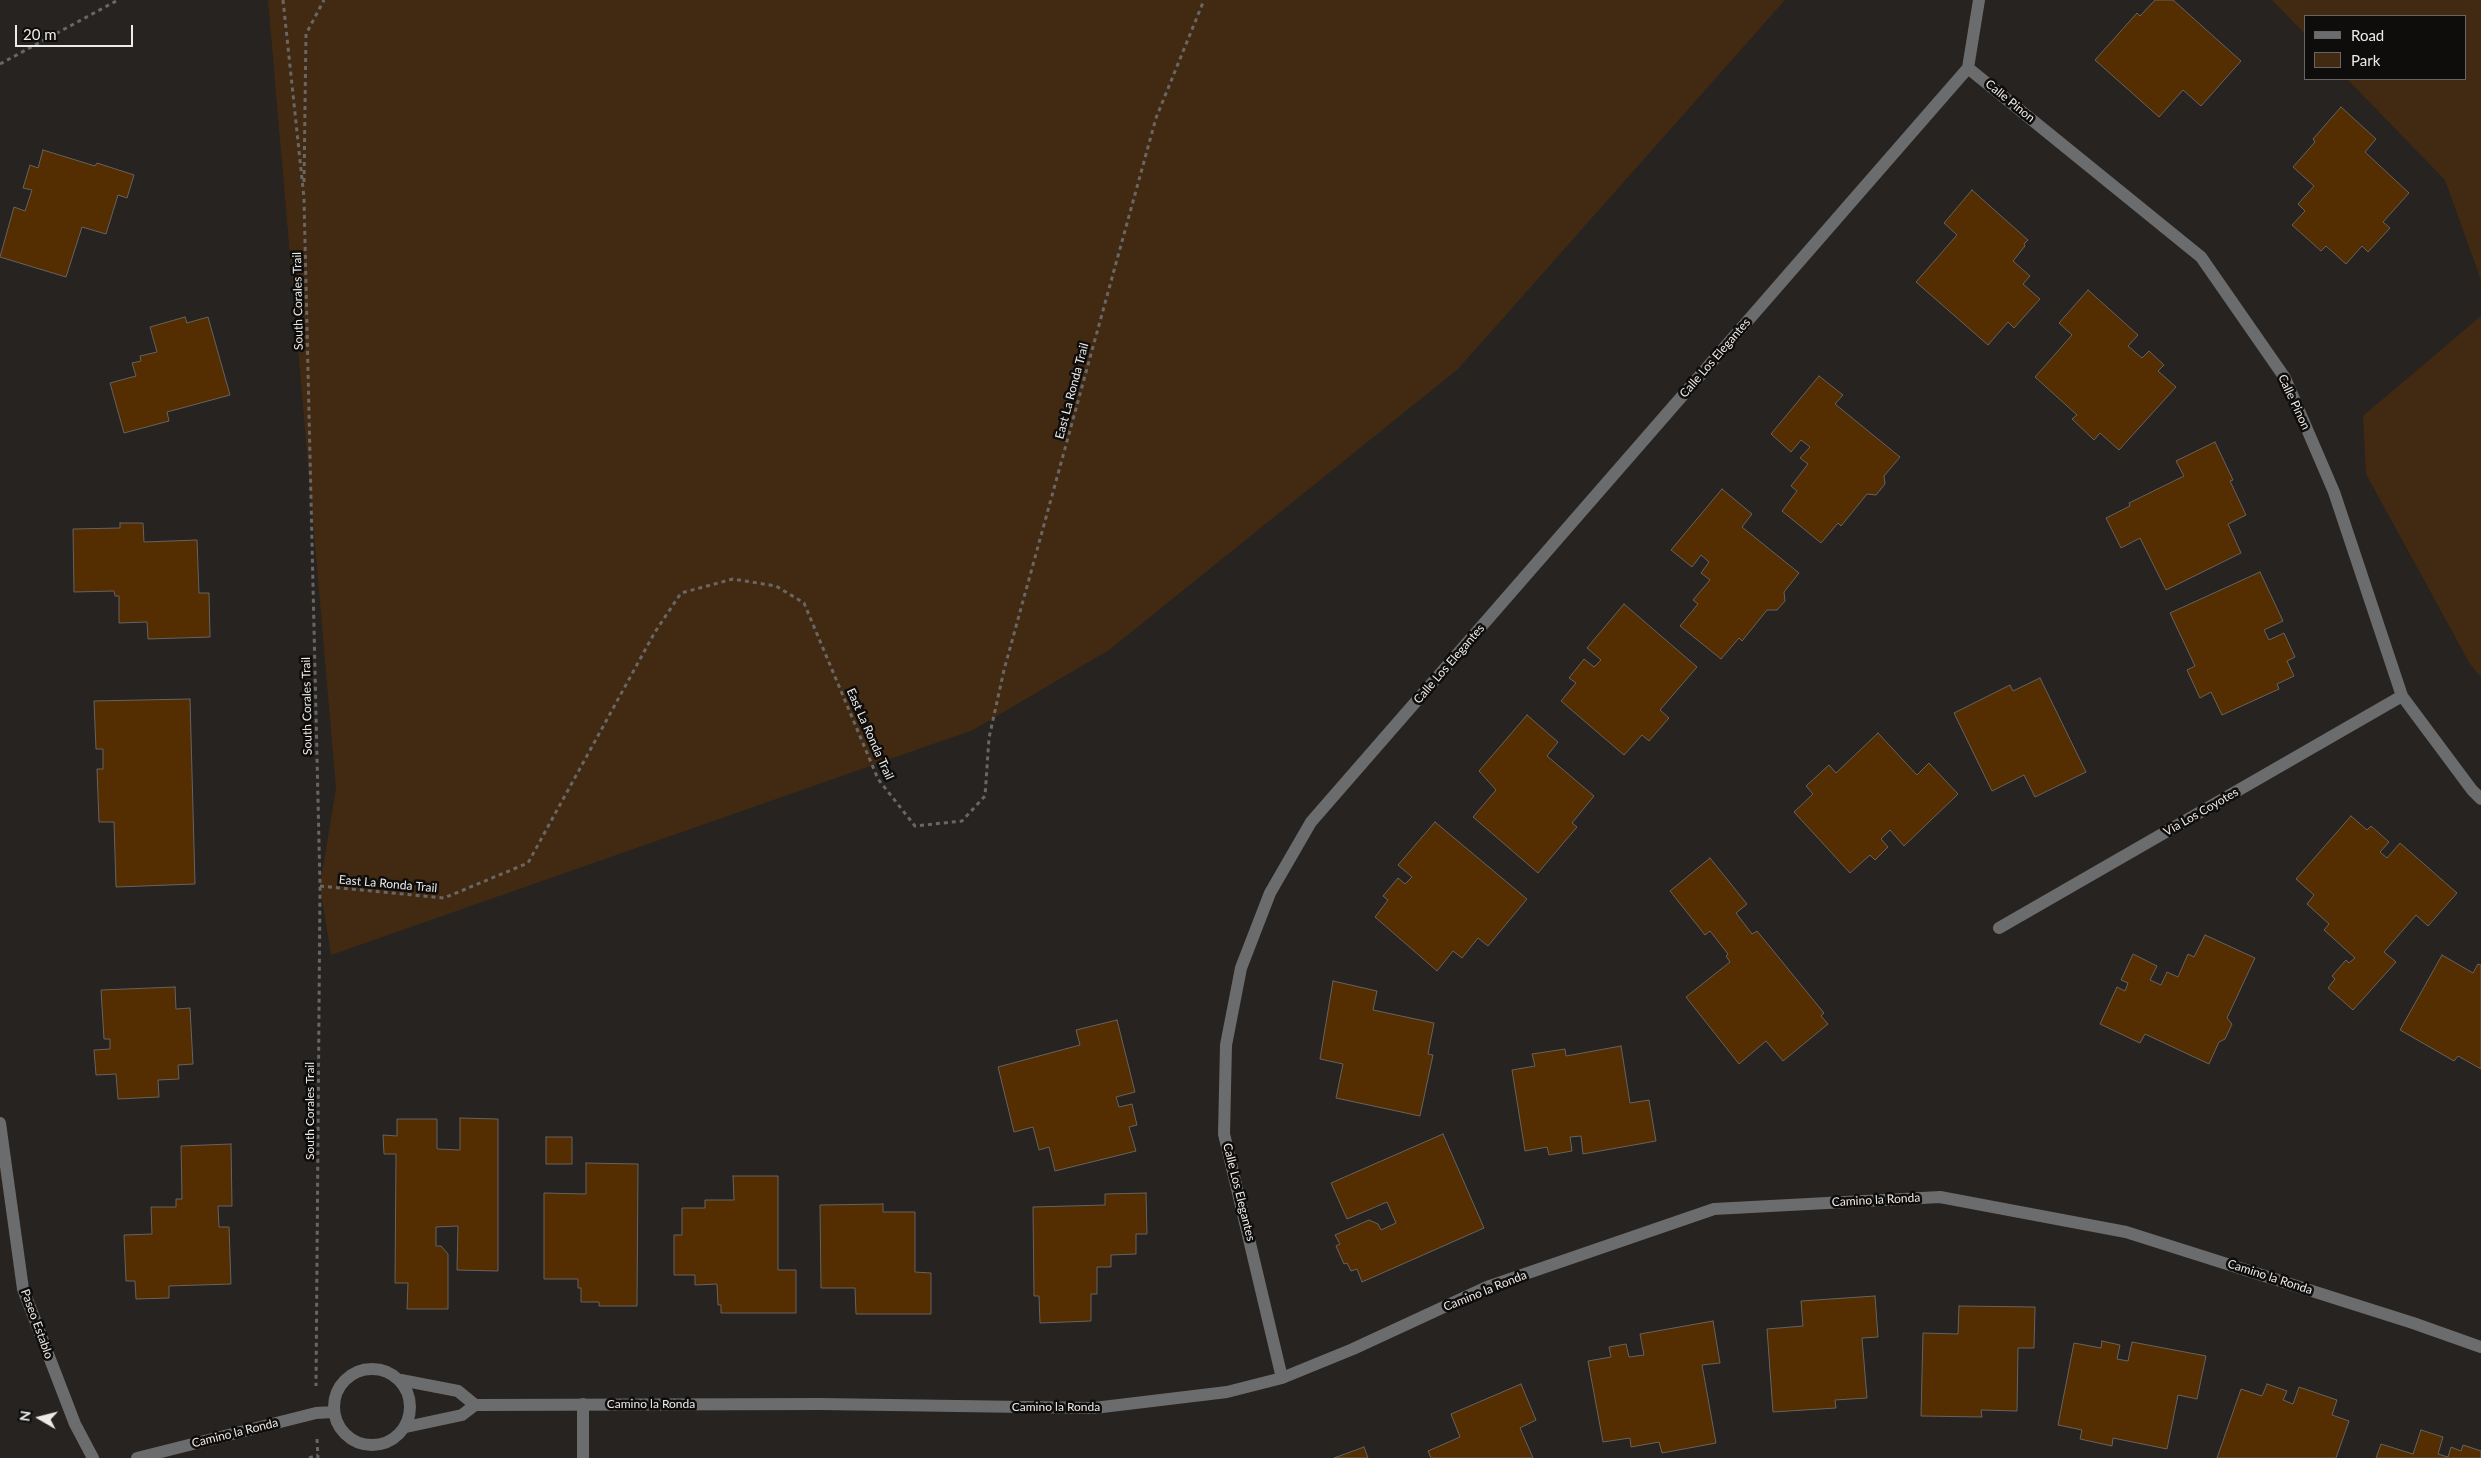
<!DOCTYPE html>
<style>
body{margin:0}
#map{position:relative;width:2481px;height:1458px;overflow:hidden;background:#262321;font-family:Lato,sans-serif}
canvas{display:block}
.legend{position:absolute;left:2304px;top:15px;width:162px;height:65px;box-sizing:border-box;background:#0e0d0c;border:1px solid #676665;margin:0;padding:6px 9px;list-style:none;font-size:15px;color:#edebea}
.legend li{display:flex;align-items:center;gap:10px;height:25px}
.legend b{width:25px;border:1px solid #676665}
.north{position:absolute;left:15px;top:1393px;width:50px;height:50px;-webkit-text-stroke:4px #0e0d0c;paint-order:stroke;rotate:278deg;font-size:14px;font-weight:700;line-height:20px;text-align:center;color:#edebea}
.north::after{content:'';display:block;margin:auto;width:18px;height:22px;background:#edebea;clip-path:polygon(50% 0,100% 100%,50% 72%,0 100%)}
.scale{position:absolute;left:15px;top:25px;width:118px;height:22px;box-sizing:border-box;border:2px solid #edebea;border-top:0;padding-left:6px;font-size:15px;line-height:18px;white-space:nowrap;color:#edebea;-webkit-text-stroke:4px #0e0d0c;paint-order:stroke}
</style>
<div id="map">
<canvas width="2481" height="1458"></canvas>
<ul class="legend">
<li><b style="height:6px;background:#6b6c6d"></b>Road</li>
<li><b style="height:14px;background:#422a12"></b>Park</li>
</ul>
<div class="north">N</div>
<div class="scale">20 m</div>
</div>
<script>
const ctx = document.querySelector('canvas').getContext('2d');
ctx.lineJoin = 'round';
function fill(path, color) { ctx.fillStyle = color; ctx.fill(path, 'evenodd'); }
const toPath = rows => new Path2D(rows.map(r => 'M' + r).join(''));
function trace(path, color, width, dash) { ctx.strokeStyle = color; ctx.lineWidth = width; ctx.lineCap = dash ? 'butt' : 'round'; ctx.setLineDash(dash || []); ctx.stroke(path); }
function drawText(font, color, halo, rows, align = 'center') {
  ctx.font = font + ' Lato,sans-serif'; ctx.lineWidth = 5; ctx.setLineDash([]); ctx.textBaseline = 'middle'; ctx.strokeStyle = halo; ctx.fillStyle = color; for (const [text, x, y, turn = 0] of rows) {
    ctx.save(); ctx.translate(x, y); ctx.rotate((+turn || 0) * Math.PI / 180); ctx.textAlign = isNaN(turn) ? turn : align; if (halo) ctx.strokeText(text, 0, 0); ctx.fillText(text, 0, 0); ctx.restore();
  }
}
const green = toPath([
 [268,0,1785,0,1458,369,1109,650,973,730,331,955,320,886,336,788],
 [2272,0,2481,0,2481,280,2445,180,2347,79,2465,79,2465,16,2305,16,2305,34],
 [2481,316,2481,677,2470,664,2366,474,2363,416]
]);
const building = toPath([
 [2155,0,2173,0,2241,61,2201,106,2183,90,2159,117,2095,60,2137,13,2140,16,2155,0],
 [2341,107,2376,139,2365,152,2409,193,2383,222,2390,228,2368,252,2362,246,2346,264,2326,246,2321,251,2292,225,2305,211,2298,204,2314,186,2293,167,2315,142,2313,139,2341,107],
 [43,150,95,166,97,163,134,175,127,198,118,195,106,234,82,227,66,277,0,257,14,207,25,211,32,190,23,188,30,165,38,168,43,150],
 [1972,190,2028,240,2024,244,2025,246,2013,261,2030,276,2023,284,2040,299,2014,328,2008,322,1988,345,1916,282,1957,235,1944,223,1972,190],
 [2088,290,2138,335,2128,346,2142,358,2149,351,2164,365,2158,371,2176,387,2119,450,2100,433,2094,440,2072,419,2077,415,2035,377,2072,335,2059,323,2088,290],
 [185,317,187,323,208,317,230,395,167,412,169,421,124,433,110,383,136,376,132,363,141,361,140,356,157,352,150,327,185,317],
 [1819,376,1843,395,1835,404,1900,457,1884,476,1885,484,1876,495,1867,494,1841,526,1838,523,1821,543,1782,511,1797,491,1791,486,1808,464,1800,458,1810,447,1801,440,1791,452,1771,434,1819,376],
 [2215,442,2233,480,2230,481,2246,515,2228,524,2241,553,2166,590,2140,538,2121,548,2106,518,2130,506,2129,503,2184,476,2176,461,2215,442],
 [1722,489,1752,514,1742,527,1799,573,1784,592,1785,601,1777,610,1767,610,1742,641,1739,638,1721,659,1680,626,1698,604,1693,600,1710,580,1701,573,1709,562,1701,555,1692,567,1671,550,1722,489],
 [120,523,143,523,144,542,197,540,199,593,209,593,210,637,148,639,147,622,119,623,119,596,115,596,114,591,74,592,73,529,120,528,120,523],
 [2260,572,2283,621,2264,630,2269,640,2284,633,2295,657,2287,661,2294,676,2277,684,2279,689,2222,715,2211,692,2200,698,2187,670,2195,666,2170,613,2260,572],
 [1624,604,1697,667,1660,710,1669,718,1649,741,1642,735,1624,755,1561,701,1576,683,1569,678,1584,659,1594,667,1601,660,1587,648,1624,604],
 [2040,678,2086,772,2035,797,2024,775,1992,791,1954,713,2010,685,2013,691,2040,678],
 [190,699,195,884,116,887,114,822,99,822,97,769,103,769,103,749,96,749,94,701,190,699],
 [1527,715,1558,742,1547,756,1594,796,1572,823,1577,827,1538,873,1473,817,1496,790,1479,771,1527,715],
 [1878,733,1917,775,1929,763,1958,794,1904,846,1890,830,1881,839,1888,847,1875,860,1870,855,1850,873,1794,812,1813,794,1806,786,1829,765,1836,773,1878,733],
 [2351,816,2367,830,2371,826,2389,842,2380,852,2387,858,2400,843,2457,893,2428,926,2416,915,2384,952,2396,962,2353,1010,2328,988,2335,979,2332,976,2346,960,2349,963,2355,958,2324,930,2329,924,2307,904,2314,895,2296,879,2351,816],
 [1435,822,1527,899,1488,946,1478,938,1462,958,1453,951,1437,971,1375,917,1388,900,1383,896,1398,878,1405,884,1412,877,1398,865,1435,822],
 [1710,858,1747,904,1736,913,1752,934,1757,931,1824,1013,1821,1016,1828,1024,1783,1061,1766,1041,1739,1064,1686,997,1730,962,1726,956,1728,954,1710,931,1705,935,1670,891,1710,858],
 [2205,935,2255,958,2227,1018,2232,1024,2225,1039,2219,1042,2209,1064,2145,1034,2140,1043,2100,1024,2117,987,2125,991,2128,983,2121,980,2133,954,2157,966,2150,980,2161,985,2167,972,2178,977,2188,954,2194,957,2205,935],
 [2442,955,2473,973,2478,964,2481,965,2481,1069,2458,1056,2454,1061,2400,1030,2442,955],
 [1333,981,1377,991,1373,1010,1434,1023,1428,1054,1433,1055,1420,1116,1336,1098,1343,1064,1320,1059,1333,981],
 [175,987,176,1009,190,1008,193,1064,178,1065,179,1079,158,1080,159,1097,118,1099,116,1074,96,1075,94,1050,110,1049,110,1039,104,1039,101,990,175,987],
 [1117,1020,1135,1092,1116,1097,1119,1107,1132,1104,1137,1125,1129,1127,1136,1151,1055,1171,1049,1147,1039,1150,1033,1127,1014,1132,998,1067,1080,1045,1076,1030,1117,1020],
 [1621,1046,1630,1103,1649,1100,1656,1141,1583,1154,1581,1136,1570,1137,1572,1151,1549,1155,1547,1147,1525,1151,1512,1070,1535,1066,1532,1054,1565,1049,1566,1056,1621,1046],
 [460,1118,498,1119,498,1271,457,1270,458,1226,436,1227,436,1246,441,1246,448,1254,448,1309,407,1309,408,1283,395,1283,396,1154,384,1154,383,1135,397,1136,397,1119,437,1119,437,1149,460,1150,460,1118],
 [1443,1134,1484,1228,1362,1282,1357,1269,1351,1271,1347,1263,1344,1264,1336,1246,1340,1244,1335,1235,1369,1220,1378,1224,1381,1230,1396,1223,1387,1202,1347,1219,1331,1183,1443,1134],
 [546,1137,572,1137,572,1164,546,1164,546,1137],
 [231,1144,232,1206,218,1206,219,1227,229,1227,231,1284,169,1286,169,1298,136,1299,135,1281,126,1281,124,1235,152,1234,151,1207,176,1207,176,1199,182,1199,181,1146,231,1144],
 [586,1163,638,1164,637,1306,599,1306,599,1302,581,1302,581,1288,578,1288,578,1279,544,1279,544,1193,586,1194,586,1163],
 [733,1176,778,1176,778,1270,796,1270,796,1313,721,1313,721,1305,718,1305,717,1284,695,1285,695,1275,674,1275,674,1235,682,1235,682,1208,705,1208,705,1200,734,1200,733,1176],
 [1146,1193,1147,1234,1136,1234,1136,1254,1111,1255,1111,1267,1097,1267,1097,1294,1091,1294,1091,1321,1040,1323,1039,1296,1034,1296,1033,1207,1105,1205,1105,1194,1146,1193],
 [883,1204,883,1212,915,1212,915,1272,931,1273,931,1314,856,1314,855,1288,821,1288,820,1205,883,1204],
 [1875,1296,1878,1337,1862,1338,1867,1398,1835,1400,1836,1408,1773,1412,1767,1329,1803,1326,1801,1301,1875,1296],
 [1959,1306,2035,1307,2034,1348,2018,1348,2017,1411,1981,1410,1982,1417,1921,1416,1923,1333,1958,1334,1959,1306],
 [1713,1321,1720,1363,1702,1365,1716,1443,1662,1453,1659,1442,1631,1447,1630,1438,1603,1442,1588,1361,1611,1357,1609,1347,1626,1344,1629,1357,1644,1355,1640,1334,1713,1321],
 [2102,1341,2120,1345,2117,1359,2128,1361,2132,1342,2206,1356,2197,1399,2178,1395,2167,1449,2113,1438,2112,1446,2080,1439,2082,1430,2058,1425,2074,1343,2101,1348,2102,1341],
 [1521,1384,1536,1420,1520,1428,1533,1458,1431,1458,1428,1451,1460,1437,1451,1414,1521,1384],
 [2267,1384,2287,1391,2283,1400,2293,1404,2299,1387,2337,1400,2332,1415,2349,1421,2336,1458,2217,1458,2241,1389,2262,1396,2267,1384],
 [2421,1430,2443,1437,2438,1454,2448,1457,2451,1447,2461,1451,2463,1445,2481,1451,2481,1458,2376,1458,2381,1444,2413,1454,2421,1430],
 [1364,1447,1368,1458,1334,1458,1364,1447]
]);
const path = toPath([
 [283,0,304,198,320,886,316,1386],
 [0,64,118,0],
 [304,182,306,34,324,0],
 [320,886,444,898,528,863,655,632,681,593,733,579,776,586,804,603,878,779,915,826,962,821,985,796,989,738,1004,670,1156,118,1204,0],
 [317,1439,318,1458],
 [309,1458,318,1455]
]);
const lane = toPath([
 [583,1404,583,1458]
]);
const street = toPath([
 [1968,68,2201,257,2285,378,2334,492,2402,696,2472,790,2481,799],
 [1968,68,1979,0],
 [1999,928,2402,696],
 [0,1123,23,1289,75,1424,93,1458],
 '334 1407a38 38 0 1 1 76 0a38 38 0 1 1-76 0Z',
 [1282,1378,1224,1134,1226,1045,1241,968,1270,893,1311,822,1968,68],
 [401,1380,458,1391,475,1405,821,1404,1094,1408,1227,1392,1282,1378,1353,1349,1487,1287,1714,1209,1940,1197,2126,1232,2413,1323,2481,1347],
 [406,1427,462,1415,475,1405],
 [137,1458,316,1413,333,1412]
]);
const streetNames = [
 ["Calle Pinon",2010,101,39],
 ["South Corales Trail",298,301,-91],
 ["Calle Los Elegantes",1715,358,-49],
 ["East La Ronda Trail",1072,391,-75],
 ["Calle Pinon",2294,402,65],
 ["Calle Los Elegantes",1449,664,-49],
 ["South Corales Trail",307,706,-91],
 ["East La Ronda Trail",870,734,66],
 ["Via Los Coyotes",2201,812,-30],
 ["East La Ronda Trail",388,884,5],
 ["South Corales Trail",310,1111,-90],
 ["Calle Los Elegantes",1239,1192,76],
 ["Camino la Ronda",1876,1200,-3],
 ["Camino la Ronda",2270,1277,18],
 ["Camino la Ronda",1485,1291,-22],
 ["Paseo Establo",37,1324,70],
 ["Camino la Ronda",651,1404],
 ["Camino la Ronda",1056,1407],
 ["Camino la Ronda",235,1433,-14]
];
fill(green, '#422a12');
fill(building, '#542d00');
trace(building, '#666360', 1);
trace(path, '#696765', 3, [4, 4]);
trace(lane, '#6b6c6d', 12);
trace(street, '#6b6c6d', 12);
drawText('12px', '#edebea', '#0e0d0c', streetNames);
</script>
